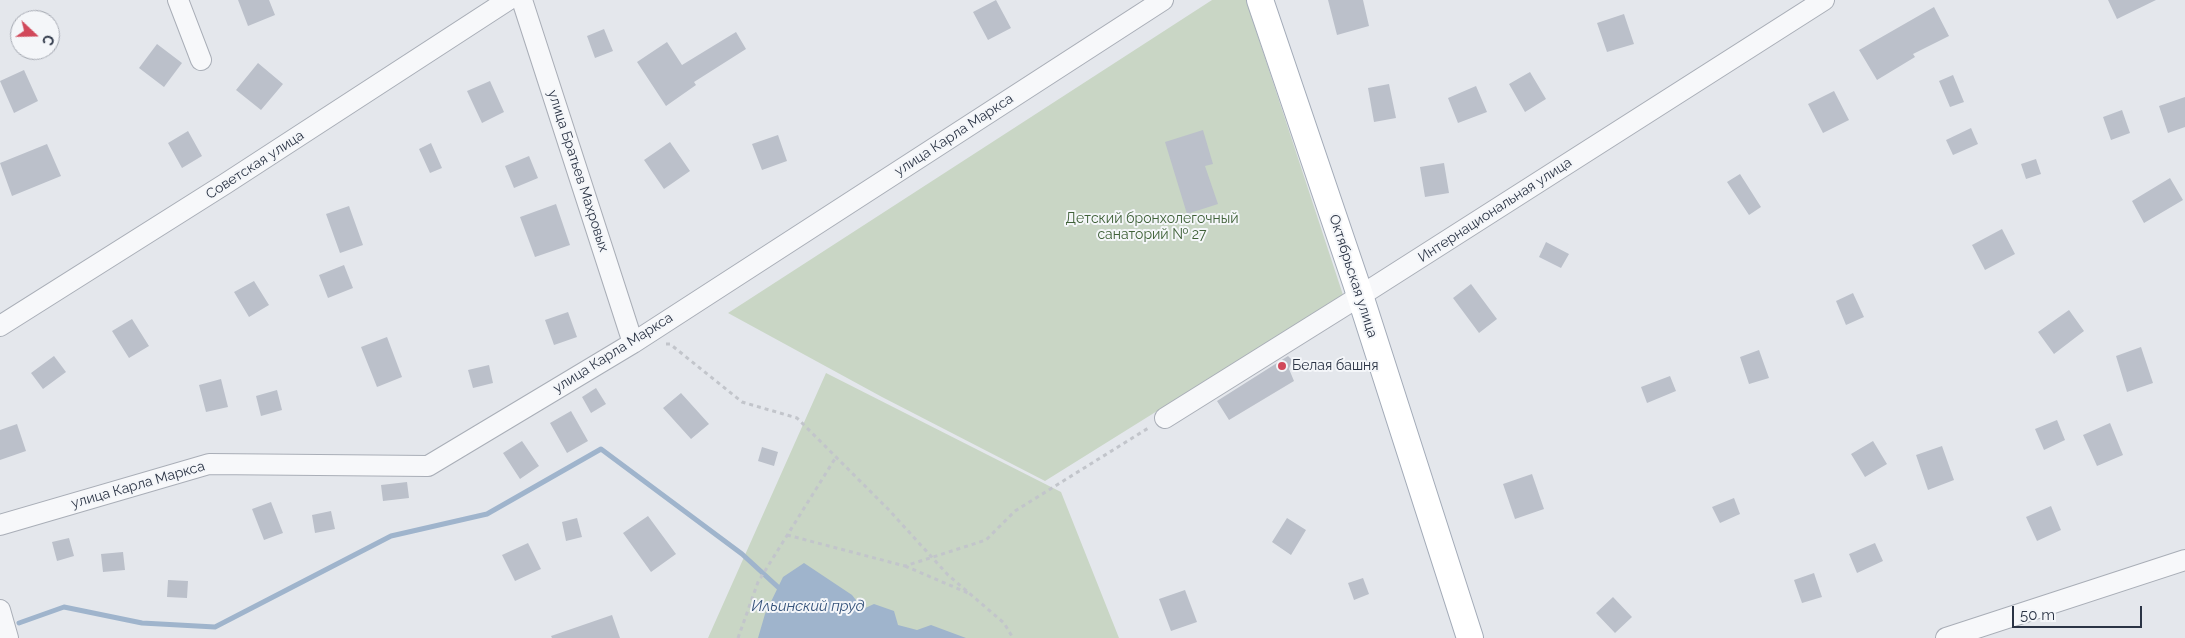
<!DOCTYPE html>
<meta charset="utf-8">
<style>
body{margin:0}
#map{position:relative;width:2185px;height:638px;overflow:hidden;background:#e4e7ec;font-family:Raleway,sans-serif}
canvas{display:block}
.north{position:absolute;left:10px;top:10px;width:50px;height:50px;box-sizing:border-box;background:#f4f6f9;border:1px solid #a4a8b1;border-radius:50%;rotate:111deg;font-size:14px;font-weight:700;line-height:20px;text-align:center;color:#2b3445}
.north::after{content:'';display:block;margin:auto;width:18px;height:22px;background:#d1495b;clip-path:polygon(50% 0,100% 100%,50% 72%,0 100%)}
.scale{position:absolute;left:2012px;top:606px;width:130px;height:22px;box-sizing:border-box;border:2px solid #2b3445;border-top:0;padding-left:6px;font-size:15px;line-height:18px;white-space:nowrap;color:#2b3445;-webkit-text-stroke:4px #f4f6f9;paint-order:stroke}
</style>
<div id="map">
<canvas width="2185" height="638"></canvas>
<div class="north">С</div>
<div class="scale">50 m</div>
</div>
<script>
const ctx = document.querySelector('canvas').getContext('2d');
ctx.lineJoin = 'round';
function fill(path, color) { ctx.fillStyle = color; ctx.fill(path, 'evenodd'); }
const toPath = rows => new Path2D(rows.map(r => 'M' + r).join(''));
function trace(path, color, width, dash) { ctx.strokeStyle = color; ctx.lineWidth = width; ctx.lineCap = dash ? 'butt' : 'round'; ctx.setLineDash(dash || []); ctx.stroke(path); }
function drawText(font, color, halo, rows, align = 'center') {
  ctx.font = font + ' Raleway,sans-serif'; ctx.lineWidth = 4; ctx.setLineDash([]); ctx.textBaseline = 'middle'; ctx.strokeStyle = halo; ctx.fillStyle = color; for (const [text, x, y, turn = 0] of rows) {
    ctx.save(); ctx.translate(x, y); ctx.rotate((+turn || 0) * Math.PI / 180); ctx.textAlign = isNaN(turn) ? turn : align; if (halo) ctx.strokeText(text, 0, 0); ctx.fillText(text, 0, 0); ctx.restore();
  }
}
const green = toPath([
 [1212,0,1246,0,1343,295,1045,481,882,397,728,313],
 [826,373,1061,492,1119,638,708,638]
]);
const water = toPath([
 [804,563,852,595,863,609,874,604,894,611,898,625,917,630,931,625,966,638,758,638,765,614,783,577]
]);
const stream = toPath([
 [19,623,64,607,142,623,215,627,391,536,487,514,601,449,742,554,779,588]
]);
const building = toPath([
 [238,0,269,0,275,15,248,26],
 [996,0,1011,28,988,40,973,12],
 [1328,0,1363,0,1369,26,1337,35],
 [2108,0,2156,0,2117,19],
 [1934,7,1949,36,1913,54,1915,57,1877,80,1859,50],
 [1624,14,1634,44,1607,52,1597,23],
 [604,29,613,51,595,58,587,36],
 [736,32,746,49,694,82,696,85,666,106,637,62,667,42,682,65],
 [157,44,182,63,164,87,139,68],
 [258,63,283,84,261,110,236,90],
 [24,70,38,101,14,113,0,81],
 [1530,72,1546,99,1525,112,1509,84],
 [1953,75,1964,102,1950,107,1939,81],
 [490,81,504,112,482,123,467,91],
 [1389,84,1396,118,1374,122,1368,88],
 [1476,86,1487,112,1458,123,1448,98],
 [1834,91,1849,120,1823,133,1808,104],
 [2185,97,2185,127,2168,133,2159,106],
 [2122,110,2130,133,2111,140,2103,117],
 [1971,128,1978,144,1953,155,1946,140],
 [1203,130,1213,164,1205,166,1218,204,1187,214,1165,142],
 [188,131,202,156,182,168,168,143],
 [778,135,787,161,762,170,752,144],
 [670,142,690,171,664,189,644,160],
 [431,143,442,168,430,173,419,149],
 [47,144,61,176,12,196,0,163],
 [529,156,538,178,514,188,505,166],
 [2036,159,2041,174,2026,179,2021,164],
 [1444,163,1449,193,1425,197,1420,167],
 [1740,174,1761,207,1749,215,1727,182],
 [2170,178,2183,200,2144,223,2132,201],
 [556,204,570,245,535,257,520,217],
 [349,206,363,245,340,253,326,214],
 [2002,229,2015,254,1985,270,1972,245],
 [1546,242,1569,254,1561,268,1539,257],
 [344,265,353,288,328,298,319,275],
 [254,281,269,305,249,317,234,292],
 [1471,284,1497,319,1479,333,1453,298],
 [1853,293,1864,317,1846,325,1836,301],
 [2069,310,2084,331,2054,354,2038,332],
 [568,312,577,337,554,345,545,320],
 [132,319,149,346,129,358,112,331],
 [387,337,402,377,377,387,361,347],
 [2141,347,2153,383,2127,392,2116,356],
 [1759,350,1769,378,1749,384,1740,357],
 [54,356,66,372,43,389,31,373],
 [1288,356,1292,360,1289,369,1294,381,1229,420,1217,401],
 [489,365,493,383,473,388,468,370],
 [1670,376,1676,391,1647,403,1641,387],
 [221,379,228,407,206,412,199,385],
 [596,388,606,404,591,413,582,397],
 [277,390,282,410,261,416,256,396],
 [681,393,709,424,691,439,663,408],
 [571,411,588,441,567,453,550,423],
 [2057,420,2065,440,2044,450,2035,429],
 [2110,423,2123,455,2097,466,2083,435],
 [17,424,26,451,0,460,0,430],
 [522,441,539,466,520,479,503,453],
 [1873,441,1887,464,1865,477,1851,454],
 [1942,446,1954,480,1928,490,1916,455],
 [762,447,778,452,774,466,758,461],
 [1532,474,1544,509,1515,519,1503,484],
 [407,482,409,498,383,501,381,485],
 [1734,498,1740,514,1720,523,1712,507],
 [271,502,283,533,264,540,252,509],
 [2051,506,2061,530,2037,541,2026,517],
 [331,511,335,529,315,533,312,515],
 [648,516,676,554,651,572,623,533],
 [577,518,582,537,566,541,562,522],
 [1287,518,1306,530,1291,555,1272,542],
 [69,538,74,556,57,561,52,542],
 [528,543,541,569,515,581,502,555],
 [1875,543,1883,561,1857,573,1849,554],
 [123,552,125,570,103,572,101,554],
 [1814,573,1822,597,1802,603,1794,580],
 [1363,578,1369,594,1354,600,1348,583],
 [168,580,188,581,187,598,167,597],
 [1185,590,1197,622,1171,631,1159,599],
 [1613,597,1632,617,1615,633,1596,613],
 [612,615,620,638,552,638,551,636]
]);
const path = toPath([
 [666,344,670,344,742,402,797,418,889,510,948,575,1004,623,1013,638],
 [787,535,905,566,986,540,1015,511,1150,427],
 [905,566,968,593],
 [738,638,758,582,836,457]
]);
const minor = toPath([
 [178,0,201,60],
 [522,0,633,343],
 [0,326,225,184,508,0],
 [1165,418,1360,296,1824,0],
 [0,525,209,464,428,466,633,343,1163,0],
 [0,610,8,638],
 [1946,638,2185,560]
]);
const major = toPath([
 [1260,0,1356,283,1470,638]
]);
const markers = [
 [1282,366,5,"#d1495b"]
];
const streetNames = [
 ["улица Карла Маркса",954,135,-33],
 ["Советская улица",255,165,-33],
 ["улица Братьев Махровых",578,171,72],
 ["Интернациональная улица",1495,210,-33],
 ["Октябрьская улица",1353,276,72],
 ["улица Карла Маркса",613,353,-32],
 ["улица Карла Маркса",138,485,-16]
];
const parkNames = [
 ["Детский бронхолегочный",1152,219],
 ["санаторий № 27",1152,235]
];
const poiNames = [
 ["Белая башня",1292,366]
];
const waterNames = [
 ["Ильинский пруд",808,606]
];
fill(green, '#c9d6c5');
fill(water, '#9fb4cc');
trace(stream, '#9fb4cc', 5);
fill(building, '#bbc0ca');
trace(minor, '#a9aeb7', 22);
trace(major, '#a3abb8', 28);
trace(path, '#c2c5cb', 3, [4, 4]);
trace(minor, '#f7f8fa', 20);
trace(major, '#fff', 26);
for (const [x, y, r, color] of markers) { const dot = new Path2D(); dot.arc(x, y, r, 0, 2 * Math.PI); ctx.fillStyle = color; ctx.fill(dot); trace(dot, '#f4f6f9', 2); }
drawText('14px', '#2b3445', '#f4f6f9', streetNames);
drawText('14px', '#3f6138', '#f4f6f9', parkNames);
drawText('14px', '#2b3445', '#f4f6f9', poiNames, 'left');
drawText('italic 15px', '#34527a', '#f4f6f9', waterNames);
</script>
